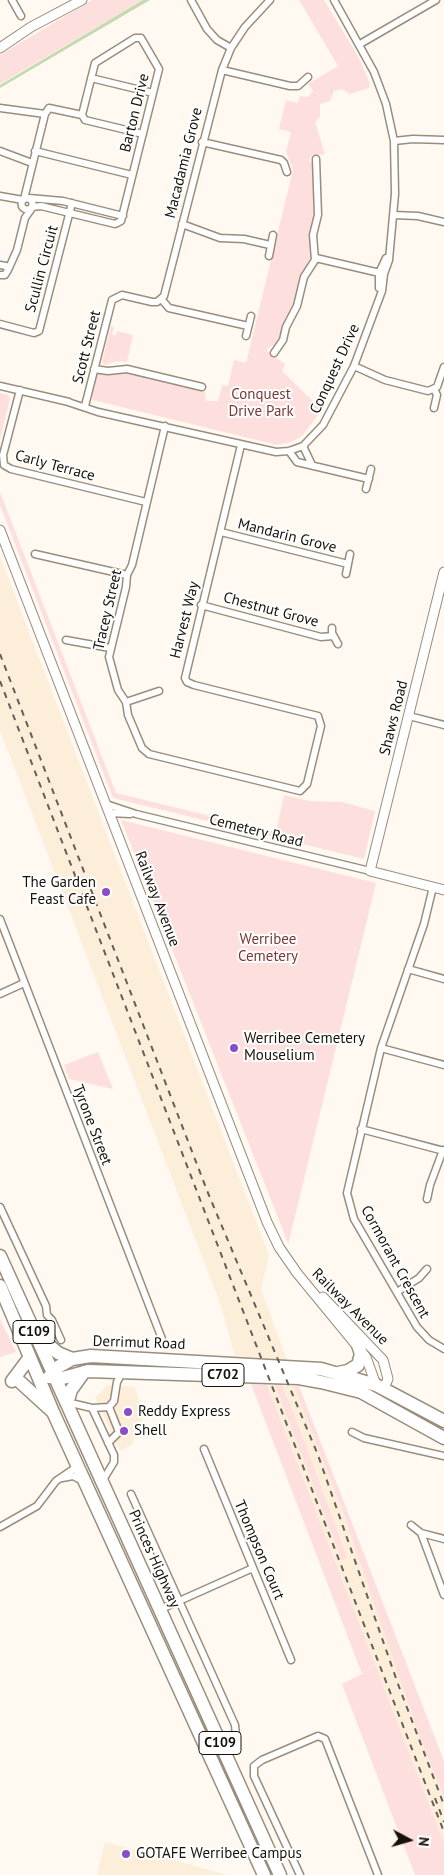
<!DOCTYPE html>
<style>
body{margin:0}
#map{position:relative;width:444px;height:1875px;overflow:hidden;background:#fff9f2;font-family:"PT Sans",sans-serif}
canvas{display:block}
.north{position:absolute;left:384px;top:1815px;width:50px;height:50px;-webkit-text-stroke:4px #fff;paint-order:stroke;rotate:96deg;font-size:14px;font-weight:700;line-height:20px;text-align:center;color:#16120b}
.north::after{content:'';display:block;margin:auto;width:18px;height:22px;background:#16120b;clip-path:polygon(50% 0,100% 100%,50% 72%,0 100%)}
</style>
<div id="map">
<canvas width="444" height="1875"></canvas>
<div class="north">N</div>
</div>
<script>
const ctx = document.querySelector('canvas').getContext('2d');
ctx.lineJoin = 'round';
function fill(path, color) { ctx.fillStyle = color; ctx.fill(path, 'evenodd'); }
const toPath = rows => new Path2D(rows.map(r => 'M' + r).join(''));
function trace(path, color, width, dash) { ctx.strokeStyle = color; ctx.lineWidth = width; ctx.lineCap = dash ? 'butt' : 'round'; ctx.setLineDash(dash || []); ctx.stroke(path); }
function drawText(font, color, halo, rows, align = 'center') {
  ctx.font = font + ' "PT Sans",sans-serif'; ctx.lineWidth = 4; ctx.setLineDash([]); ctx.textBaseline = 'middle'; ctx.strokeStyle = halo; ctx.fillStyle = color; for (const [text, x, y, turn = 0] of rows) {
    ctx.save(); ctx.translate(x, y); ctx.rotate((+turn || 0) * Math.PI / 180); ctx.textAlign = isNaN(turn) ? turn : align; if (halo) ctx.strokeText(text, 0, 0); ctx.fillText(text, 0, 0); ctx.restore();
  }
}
const built = toPath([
 [0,557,269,1255,261,1289,287,1360,235,1356,221,1306,0,730],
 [108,1385,135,1387,143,1417,132,1445,120,1451,95,1397],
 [267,1385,294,1386,320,1450,444,1798,444,1843],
 [105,1842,195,1866,228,1875,97,1875]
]);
const green = toPath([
 [92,0,143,0,0,84,0,55],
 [299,0,324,0,359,58,370,84,369,88,350,94,342,89,334,91,330,101,320,104,320,117,315,122,325,154,310,157,309,161,315,166,315,210,311,231,313,257,302,274,295,305,284,325,279,340,276,345,268,348,267,351,285,364,282,371,322,410,302,436,291,442,277,445,93,400,91,394,97,373,118,371,200,389,205,393,206,401,218,401,222,385,228,386,234,360,246,363,293,170,286,151,291,132,279,129,286,100,298,103,300,96,308,97,313,91,308,84,338,66],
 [111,326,114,327,112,335,116,335,117,331,133,335,127,362,118,361,104,365,102,362],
 [0,393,8,395,10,399,0,439],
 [0,492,116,793,276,832,284,795,310,801,342,802,375,811,364,859,113,798,0,505],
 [121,820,376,883,288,1245,288,1243],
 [98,1052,113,1089,69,1079,64,1065],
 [0,1319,16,1352,0,1357],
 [251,1384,267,1385,444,1843,444,1875,415,1875,342,1684,362,1674],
 [275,1385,282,1385,299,1427,347,1558,342,1560],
 [294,1386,299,1386,444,1761,444,1798,419,1734,341,1507]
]);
const water = toPath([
 [143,0,150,0,0,88,0,85]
]);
const street = toPath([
 [12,0,21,16],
 [191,0,207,29,217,40,231,48],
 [360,44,436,0],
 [222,70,290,86,298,86,308,77],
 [91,78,153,93],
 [0,108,45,114],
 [394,141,413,139,444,140],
 [202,142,281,160,284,163,287,172],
 [0,151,32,163],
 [35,151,132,175],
 [0,196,23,200],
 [29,198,63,201,123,216],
 '21.5 204a5.5 5.5 0 1 1 11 0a5.5 5.5 0 1 1-11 0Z',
 [24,199,45,114,49,108,82,115,85,120,143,134],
 [32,207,41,206,115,224,121,221,159,69,141,38,135,38,95,63,82,115],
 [394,215,418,216,444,222],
 [182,224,220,238,244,239,270,245],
 [269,256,273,235],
 [316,258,384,274],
 [0,265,6,266,8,270,5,275,0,275],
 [8,270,17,250,25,218,32,208],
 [379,288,379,273,386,258],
 [162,300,169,308,248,326],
 [0,324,34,333,39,331,72,203],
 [246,336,251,316],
 [274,353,283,340,286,327,297,306,304,277,315,260,313,235,318,215,316,159],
 [354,366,385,380,428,391,437,387,444,367],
 [94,369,108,371,127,369,202,387],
 [0,386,69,402],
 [20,390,3,455,4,465,11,469,146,502],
 [65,401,98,412,276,452,289,451,303,446,323,425,354,366,382,291,384,274,389,260,395,194,394,141,386,104,374,72,334,0],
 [85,406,112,300,122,295,152,302,157,302,164,296,222,70,231,48,245,27,270,0],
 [434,408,437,395,434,389],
 [165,426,132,565,127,575,126,587,109,657,118,690,126,702,128,715,142,748,149,754,300,791,307,784,321,726,318,716,194,685,187,682,185,678,241,445],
 [303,446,312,465],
 [289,451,297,462,369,479],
 [366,489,371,469],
 [221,532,348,564],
 [35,554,127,575],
 [346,574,350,554],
 [201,605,321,637,333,636],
 [332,628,332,633,338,644],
 [66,640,110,648],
 [126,702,159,691],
 [409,716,444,725],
 [106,804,136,814,370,871],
 [109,813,130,814],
 [433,887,424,924,381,1048,347,1193,354,1219,417,1327,429,1340,444,1349],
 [0,919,162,1339],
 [408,969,444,979],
 [0,994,24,983],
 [381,1048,444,1065],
 [361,1129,444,1151],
 [427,1199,430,1185,443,1150],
 [0,1207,46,1306,47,1315,52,1320,61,1340],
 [397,1292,419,1278,427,1269],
 [67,1404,75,1404,92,1408,114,1455,114,1462,103,1480],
 [92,1408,109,1407],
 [352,1432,364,1438,444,1456],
 [108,1443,119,1432,109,1407,114,1401,117,1382,122,1373],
 [204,1449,291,1660],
 [62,1478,73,1476,83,1481],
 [131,1494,235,1725,236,1736],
 [411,1525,421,1533,444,1595],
 [0,1527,37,1506,56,1481,78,1466],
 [421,1533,444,1539],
 [159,1610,253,1568],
 [300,1875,254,1776,254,1766,262,1760,318,1736,325,1739,327,1744,378,1875]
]);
const secondary = toPath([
 [0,48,31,27,82,0],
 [0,530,267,1222,279,1247,297,1273,366,1357,376,1385],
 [444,572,370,871,444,890],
 [323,1297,383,1360,388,1379,384,1388]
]);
const highway = toPath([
 [0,1256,280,1875],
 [0,1286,53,1412,264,1875],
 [37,1335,58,1353,72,1359],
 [338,1373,348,1371,358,1365,361,1354,358,1345],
 [53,1375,58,1367,72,1359,91,1356,321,1369,376,1385,444,1421],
 [49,1377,63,1378,88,1371,299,1378,321,1382,361,1392,444,1438],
 [12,1381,30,1357],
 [19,1381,53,1412],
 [67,1404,71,1390,84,1372]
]);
const rail = toPath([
 [0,654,208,1193,318,1455,398,1684,444,1805],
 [0,681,444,1832],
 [435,1798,444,1822]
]);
const markers = [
 [106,892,5,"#894dc4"],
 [234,1048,5,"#894dc4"],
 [128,1412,5,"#894dc4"],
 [124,1431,5,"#894dc4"],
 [126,1854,5,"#894dc4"]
];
const shields = [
 [34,1332,42],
 [223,1375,42],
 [220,1743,42]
];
const shieldNames = [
 ["C109",34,1332],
 ["C702",223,1375],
 ["C109",220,1743]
];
const streetNames = [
 ["Barton Drive",135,113,-76],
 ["Macadamia Grove",184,163,-76],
 ["Scullin Circuit",42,269,-75],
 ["Scott Street",87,347,-76],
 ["Conquest Drive",335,369,-65],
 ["Carly Terrace",55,466,15],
 ["Mandarin Grove",287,536,14],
 ["Tracey Street",108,610,-77],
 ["Chestnut Grove",271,610,15],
 ["Harvest Way",185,620,-76],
 ["Shaws Road",394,718,-76],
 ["Cemetery Road",256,831,14],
 ["Railway Avenue",157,899,69],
 ["Tyrone Street",92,1125,69],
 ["Cormorant Crescent",395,1262,61],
 ["Railway Avenue",350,1307,45],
 ["Derrimut Road",139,1343,2],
 ["Thompson Court",259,1550,67],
 ["Princes Highway",154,1559,66]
];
const parkNames = [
 ["Conquest",261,395],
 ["Drive Park",261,412],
 ["Werribee",268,940],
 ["Cemetery",268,957]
];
const poiNames = [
 ["The Garden",96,883,"right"],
 ["Feast Cafe",96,900,"right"],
 ["Werribee Cemetery",244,1039],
 ["Mouselium",244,1056],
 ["Reddy Express",138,1412],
 ["Shell",134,1431],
 ["GOTAFE Werribee Campus",136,1854]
];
fill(built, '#fdeeda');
fill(green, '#fddfdd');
fill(water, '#c6daaf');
trace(street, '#998d7c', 9);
trace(secondary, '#998d7c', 11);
trace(highway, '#998d7c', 15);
trace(street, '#fff', 6);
trace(secondary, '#fff', 9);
trace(highway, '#fff', 12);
trace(rail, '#645f58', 2, [6, 6]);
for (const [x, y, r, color] of markers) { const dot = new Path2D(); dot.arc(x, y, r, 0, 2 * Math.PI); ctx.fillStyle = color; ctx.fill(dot); trace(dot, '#fff', 2); }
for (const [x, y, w] of shields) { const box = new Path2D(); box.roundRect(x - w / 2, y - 11.5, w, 23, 4); ctx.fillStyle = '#fff'; ctx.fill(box); trace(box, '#16120b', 1); }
drawText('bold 14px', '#16120b', null, shieldNames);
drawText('15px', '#16120b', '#fff', streetNames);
drawText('15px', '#793837', '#fff', parkNames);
drawText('15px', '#16120b', '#fff', poiNames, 'left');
</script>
